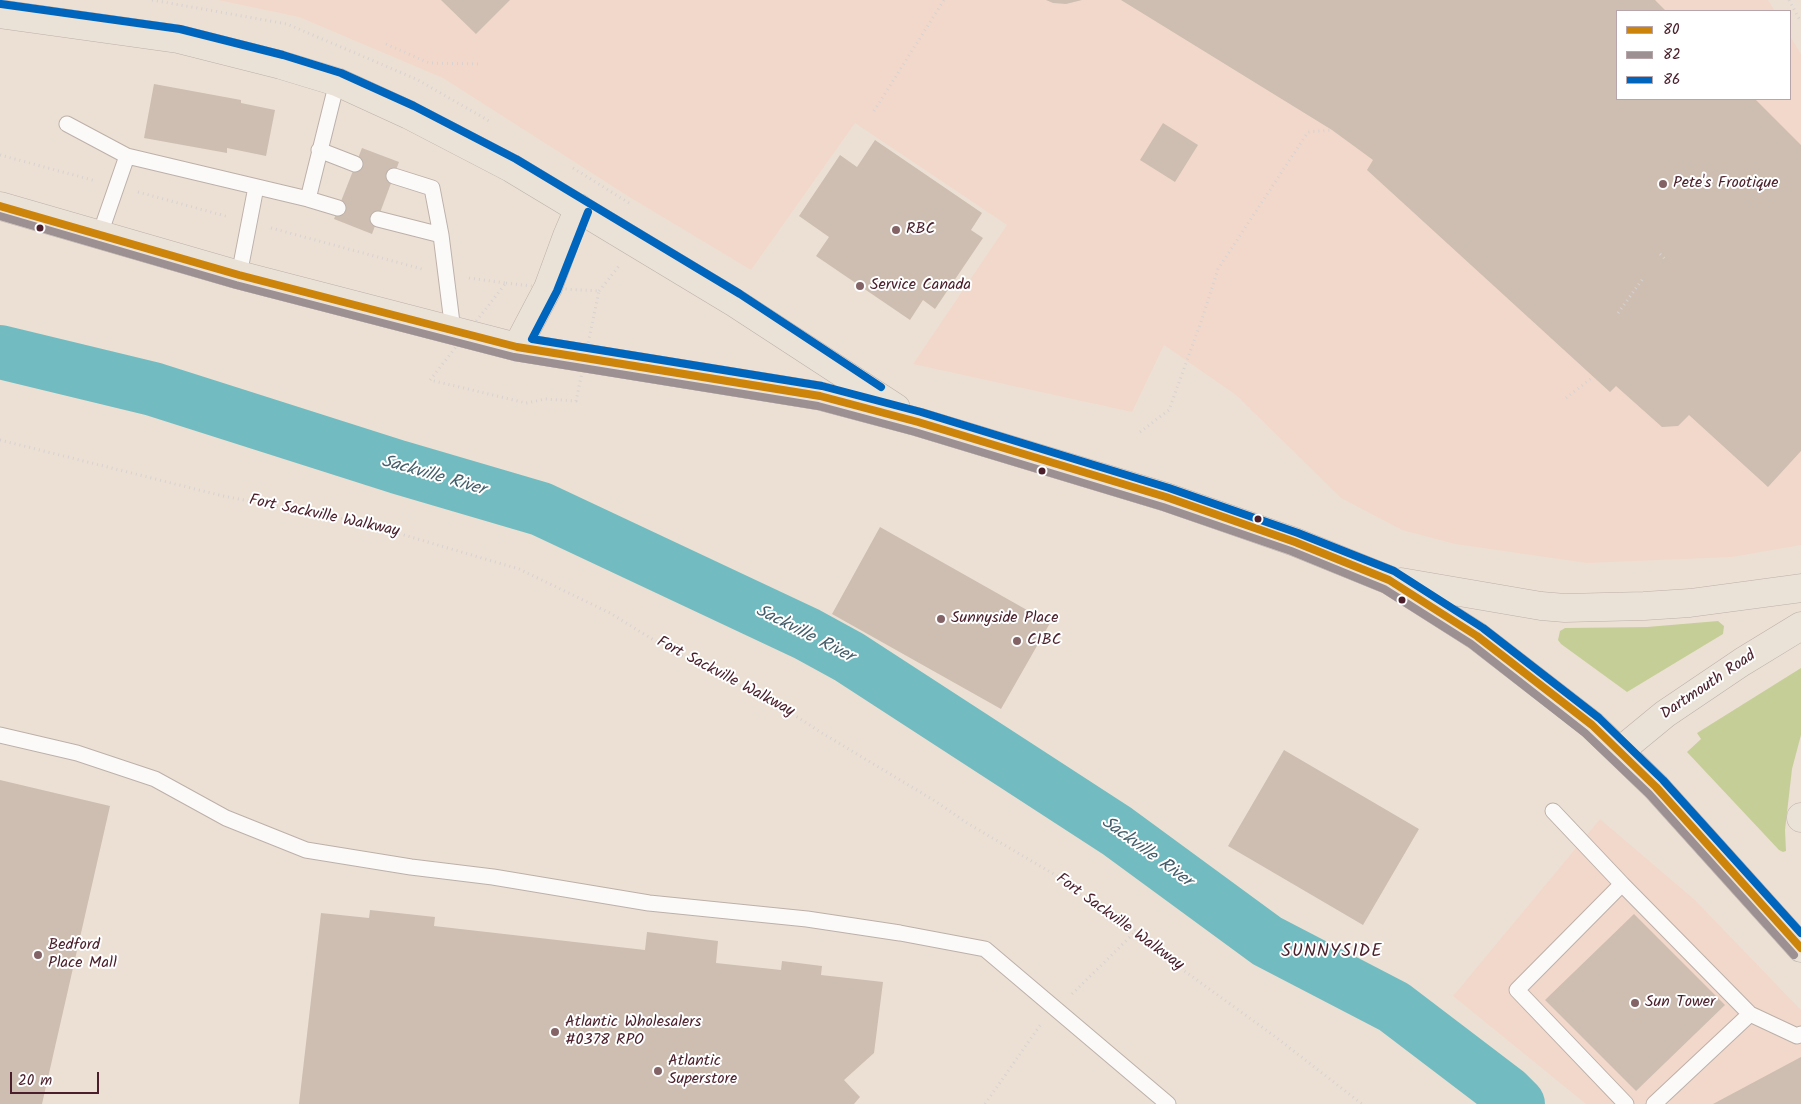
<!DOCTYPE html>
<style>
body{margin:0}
#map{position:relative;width:1801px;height:1104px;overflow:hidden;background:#ece0d4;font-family:Kalam,sans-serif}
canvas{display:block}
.legend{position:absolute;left:1616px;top:10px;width:175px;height:90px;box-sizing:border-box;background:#fff;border:1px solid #b7a5aa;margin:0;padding:6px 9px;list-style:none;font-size:15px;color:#4a1f2b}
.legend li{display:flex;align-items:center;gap:10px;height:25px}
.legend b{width:25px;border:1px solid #b7a5aa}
.scale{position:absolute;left:10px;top:1072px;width:89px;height:22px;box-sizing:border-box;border:2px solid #4a1f2b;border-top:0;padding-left:6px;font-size:15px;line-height:18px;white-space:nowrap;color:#4a1f2b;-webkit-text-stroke:4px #fff;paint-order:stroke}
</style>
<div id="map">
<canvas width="1801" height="1104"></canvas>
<ul class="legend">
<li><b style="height:6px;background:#cc840b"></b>80</li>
<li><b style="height:6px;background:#9d9093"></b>82</li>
<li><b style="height:6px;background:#0065bd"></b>86</li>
</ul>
<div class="scale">20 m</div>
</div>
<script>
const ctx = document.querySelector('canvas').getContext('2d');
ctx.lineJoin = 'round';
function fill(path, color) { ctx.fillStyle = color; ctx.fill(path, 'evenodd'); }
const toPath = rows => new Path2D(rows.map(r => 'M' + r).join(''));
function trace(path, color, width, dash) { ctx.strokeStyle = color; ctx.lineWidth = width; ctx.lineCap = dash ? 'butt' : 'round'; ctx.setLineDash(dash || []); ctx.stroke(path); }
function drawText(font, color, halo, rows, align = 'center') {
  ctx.font = font + ' Kalam,sans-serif'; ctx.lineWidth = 4; ctx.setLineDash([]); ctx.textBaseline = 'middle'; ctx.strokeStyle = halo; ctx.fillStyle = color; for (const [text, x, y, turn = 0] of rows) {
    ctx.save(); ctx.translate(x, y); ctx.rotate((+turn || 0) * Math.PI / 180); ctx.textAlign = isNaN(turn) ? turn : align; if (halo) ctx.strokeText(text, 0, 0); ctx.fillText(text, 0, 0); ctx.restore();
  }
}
const built = toPath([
 [218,0,1768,0,1775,11,1617,11,1617,99,1790,99,1790,36,1801,54,1801,545,1732,557,1587,563,1455,544,1402,530,1341,498,1236,395,1164,345,1132,412,913,364,1007,225,855,123,751,270,631,198,443,78,299,17],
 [1600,819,1695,900,1801,1010,1801,1104,1586,1104,1453,996]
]);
const green = toPath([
 [1718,621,1724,626,1723,634,1627,692,1561,644,1558,640,1560,631,1565,628,1647,627],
 [1801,668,1801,735,1792,769,1785,830,1786,851,1783,852,1779,850,1687,752,1701,739,1697,733]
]);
const river = toPath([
 [0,352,153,389,398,467,541,509,807,634,849,657,1117,831,1267,941,1394,1007,1507,1093,1518,1104]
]);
const building = toPath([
 [441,0,510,0,476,34],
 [1046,0,1082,0,1066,4,1053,3],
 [1121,0,1655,0,1666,11,1617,11,1617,99,1755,99,1801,145,1801,451,1768,487,1689,415,1678,426,1662,427,1616,386,1610,392,1367,170,1373,160,1332,130],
 [154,84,241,100,241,103,275,110,266,156,227,148,227,153,144,138],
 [1163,123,1198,145,1175,182,1140,160],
 [875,140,982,213,971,230,983,238,935,309,923,300,910,320,816,256,829,237,799,216,840,155,857,167],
 [362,148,399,162,372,234,334,219],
 [880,527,1050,623,1001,709,832,614],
 [1284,750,1419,829,1363,925,1228,846],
 [0,780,110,806,42,1104,0,1104],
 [370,910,435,917,434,926,645,950,647,932,718,941,716,963,781,970,782,961,822,966,821,975,883,982,874,1053,844,1080,860,1097,854,1104,299,1104,321,913,369,918],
 [1634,914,1725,1005,1636,1091,1545,1000],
 [1801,1057,1801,1104,1713,1104]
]);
const path = toPath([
 [152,0,287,24,416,79,491,122],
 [1789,0,1801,22],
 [386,44,429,63,479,64],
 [874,111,944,0],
 [0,155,96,181],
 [573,168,629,203],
 [138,192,229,217],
 [271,228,422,269],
 [1660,254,1667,261],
 [469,278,506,283],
 [506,283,548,288,599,291,576,401,545,399,526,403,430,380,506,283],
 [599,291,619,266],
 [1618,313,1644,277],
 [1566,398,1593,377],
 [1140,432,1169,410,1202,319,1218,269,1308,132,1332,130],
 [0,440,223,496,360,522,519,569,610,613,665,647,716,674,771,700,822,733,935,801,967,823,1057,876,1102,912,1136,931,1172,962,1273,1035,1362,1104],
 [1072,994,1136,931],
 [985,1104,1041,1024]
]);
const lane = toPath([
 [67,124,127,156,308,199,338,208],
 [319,150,355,164],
 [394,176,432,188,441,235],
 [308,199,337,82],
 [378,219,441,235,453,331],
 [100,234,127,156],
 [239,275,256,187],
 [0,735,77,753,155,779,226,818,306,850,411,867,493,877,649,903,807,919,900,933,985,949,1168,1104],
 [1553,811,1622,884],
 [1626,1104,1517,990,1622,884,1750,1014,1797,1036,1801,1034],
 [1654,1104,1750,1014]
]);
const primary = toPath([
 [0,14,178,39,281,65,337,82,409,115,511,168,735,303,896,408],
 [0,206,239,275,517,347,820,396,918,422,1166,497,1295,542,1389,580,1477,636,1592,725,1656,787,1801,948],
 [517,347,548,288,567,236,579,208],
 [1401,582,1541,606,1565,608,1644,606,1690,603,1801,588],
 [1620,751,1665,714,1742,662,1801,626],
 [1801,817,1801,818]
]);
const bus1 = toPath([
 [0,206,239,275,517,347,820,396,918,422,1166,497,1295,542,1389,580,1477,636,1592,725,1656,787,1801,948]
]);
const bus2 = toPath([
 [0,216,236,285,514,357,818,406,915,432,1163,507,1291,551,1384,589,1471,644,1585,733,1649,794,1794,955]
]);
const bus3 = toPath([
 [1,4,180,29,283,55,341,73,414,106,516,159,740,294,881,387],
 [588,212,557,291,532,339,822,386,921,412,1169,488,1298,533,1394,571,1483,628,1599,718,1663,780,1801,933]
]);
const markers = [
 [1663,184,5,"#836366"],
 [40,228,4.5,"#4a1f2b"],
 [896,230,5,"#836366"],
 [860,286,5,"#836366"],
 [1042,471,4.5,"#4a1f2b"],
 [1258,519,4.5,"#4a1f2b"],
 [1402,600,4.5,"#4a1f2b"],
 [941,619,5,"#836366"],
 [1017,641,5,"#836366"],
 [38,955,5,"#836366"],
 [1635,1003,5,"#836366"],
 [555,1032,5,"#836366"],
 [658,1071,5,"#836366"]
];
const poiNames = [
 ["Pete's Frootique",1673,184],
 ["RBC",906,230],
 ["Service Canada",870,286],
 ["Sunnyside Place",951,619],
 ["CIBC",1027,641],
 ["Bedford",48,946],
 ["Place Mall",48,964],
 ["Sun Tower",1645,1003],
 ["Atlantic Wholesalers",565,1023],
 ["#0378 RPO",565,1041],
 ["Atlantic",668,1062],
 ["Superstore",668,1080]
];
const streetNames = [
 ["Fort Sackville Walkway",324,517,12],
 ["Fort Sackville Walkway",725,678,28],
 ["Dartmouth Road",1709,686,-34],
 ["Fort Sackville Walkway",1119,923,36]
];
const waterNames = [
 ["Sackville River",433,477,16],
 ["Sackville River",804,635,27],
 ["Sackville River",1146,853,36]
];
const neighbourhoodNames = [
 ["SUNNYSIDE",1332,953]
];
fill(built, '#f2d8cb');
fill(green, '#c6ce98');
trace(river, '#72bcc1', 54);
fill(building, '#cdbeb1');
trace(lane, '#bcb0a9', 17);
trace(primary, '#bcb0a9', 29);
trace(path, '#d8d2d0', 3, [1, 4]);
trace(lane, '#fcfaf9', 15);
trace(primary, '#ebe2d7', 28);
trace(bus1, '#cc840b', 8);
trace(bus2, '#9d9093', 8);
trace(bus3, '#0065bd', 8);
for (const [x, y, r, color] of markers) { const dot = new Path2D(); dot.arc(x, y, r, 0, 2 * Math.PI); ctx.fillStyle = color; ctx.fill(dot); trace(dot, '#fff', 2); }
drawText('16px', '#4a1f2b', '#fff', poiNames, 'left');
drawText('16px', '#4a1f2b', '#fff', streetNames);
drawText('italic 18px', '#445f6b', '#fff', waterNames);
ctx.letterSpacing = '1px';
drawText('18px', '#4a1f2b', '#fff', neighbourhoodNames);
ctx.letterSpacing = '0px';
</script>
